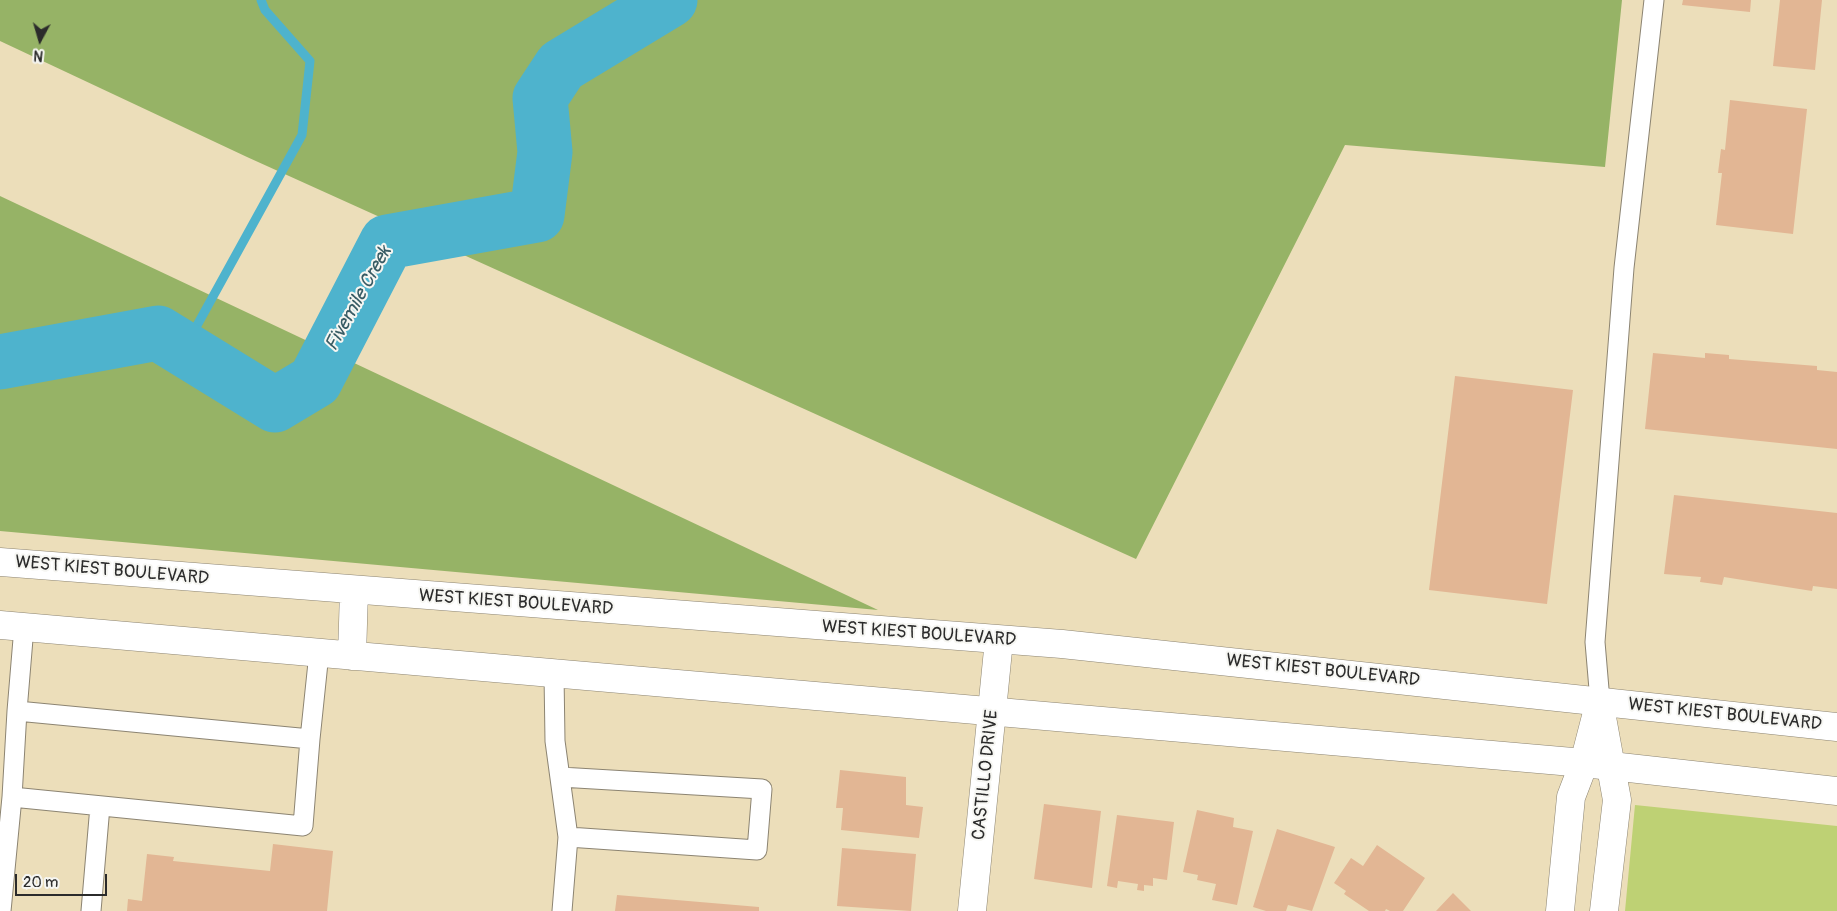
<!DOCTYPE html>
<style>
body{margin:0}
#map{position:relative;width:1837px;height:911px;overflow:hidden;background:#ecdeba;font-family:Pangolin,sans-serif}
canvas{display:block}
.north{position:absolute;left:15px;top:15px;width:50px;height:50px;-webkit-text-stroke:4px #f6f6f2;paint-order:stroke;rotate:186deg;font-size:14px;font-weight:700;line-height:20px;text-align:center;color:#2b2b2b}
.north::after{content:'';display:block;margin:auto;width:18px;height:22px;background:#2b2b2b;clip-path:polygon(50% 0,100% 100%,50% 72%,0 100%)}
.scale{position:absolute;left:15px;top:874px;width:92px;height:22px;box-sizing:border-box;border:2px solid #2b2b2b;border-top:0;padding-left:6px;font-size:15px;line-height:18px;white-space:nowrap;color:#2b2b2b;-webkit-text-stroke:4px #f6f6f2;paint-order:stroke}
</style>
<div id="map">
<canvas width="1837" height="911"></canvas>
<div class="north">N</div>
<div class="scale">20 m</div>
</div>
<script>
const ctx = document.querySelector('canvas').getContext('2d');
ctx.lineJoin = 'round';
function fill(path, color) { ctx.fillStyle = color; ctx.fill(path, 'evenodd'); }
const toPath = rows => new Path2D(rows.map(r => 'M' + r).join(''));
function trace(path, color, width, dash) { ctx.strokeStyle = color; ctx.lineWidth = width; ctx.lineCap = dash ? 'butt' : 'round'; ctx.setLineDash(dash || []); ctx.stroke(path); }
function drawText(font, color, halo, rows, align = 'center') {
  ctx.font = font + ' Pangolin,sans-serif'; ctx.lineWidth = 4; ctx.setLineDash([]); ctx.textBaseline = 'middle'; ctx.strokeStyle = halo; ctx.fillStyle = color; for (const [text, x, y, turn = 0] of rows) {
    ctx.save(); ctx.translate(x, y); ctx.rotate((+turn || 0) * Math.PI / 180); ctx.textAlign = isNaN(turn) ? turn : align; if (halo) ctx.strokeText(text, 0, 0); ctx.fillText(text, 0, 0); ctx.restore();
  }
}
const green = toPath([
 [1635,805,1837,826,1837,911,1625,911]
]);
const forest = toPath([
 [0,0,1622,0,1605,167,1345,145,1136,559,247,157,0,41],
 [0,196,878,610,0,531]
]);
const stream = toPath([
 [184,349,302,135,310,61,265,10,261,0]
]);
const river = toPath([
 [0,362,158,333,275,405,315,381,387,242,537,215,545,152,540,98,561,66,670,0]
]);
const building = toPath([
 [1683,0,1751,0,1750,12,1682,5],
 [1780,0,1822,0,1815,70,1773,66],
 [1730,100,1807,109,1793,234,1716,225,1722,173,1718,173,1721,149,1725,150],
 [1653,353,1705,358,1705,353,1729,355,1729,359,1817,366,1817,370,1837,372,1837,449,1645,429],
 [1455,376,1573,390,1547,604,1429,590],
 [1674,495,1837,513,1837,589,1813,586,1812,591,1724,577,1722,585,1700,582,1701,577,1664,574],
 [840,770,906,777,906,805,923,807,919,838,841,830,843,808,836,808],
 [1044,804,1101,811,1092,888,1034,879],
 [1197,810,1234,818,1233,827,1253,831,1237,905,1212,900,1216,884,1197,880,1198,875,1183,872],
 [1117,815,1174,822,1167,880,1153,878,1153,886,1144,885,1144,891,1137,890,1138,884,1118,881,1117,888,1107,886],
 [1277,829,1335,847,1312,911,1288,905,1286,911,1266,911,1253,907],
 [273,844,333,851,327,911,127,911,128,899,142,901,147,854,174,857,173,861,270,871],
 [1377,845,1425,878,1403,911,1390,911,1386,909,1385,911,1369,911,1344,894,1346,891,1334,883,1351,858,1363,866],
 [842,848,916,854,911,911,837,906],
 [1453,893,1471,911,1436,911],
 [617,895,759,907,759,911,615,911]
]);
const lane = toPath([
 [24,627,17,711,310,739,319,653],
 [554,674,555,741,568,837,562,911],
 [1600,701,1595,642,1624,268,1654,0],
 [17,711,12,797,303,826,310,739],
 [560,777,762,789,757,850,568,837],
 [1,911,12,797],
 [91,911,100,806]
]);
const street = toPath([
 [1601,712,1617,800,1604,911],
 [972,911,999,640],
 [1560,911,1571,797,1584,763,1600,701]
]);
const secondary = toPath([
 [0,562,1062,644,1837,727],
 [0,625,1584,763,1837,791],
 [352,656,354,591]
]);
const streetNames = [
 ["WEST KIEST BOULEVARD",112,571,5],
 ["WEST KIEST BOULEVARD",516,603,4],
 ["WEST KIEST BOULEVARD",919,634,4],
 ["WEST KIEST BOULEVARD",1323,671,6],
 ["WEST KIEST BOULEVARD",1725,715,6],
 ["CASTILLO DRIVE",986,775,-84]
];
const waterNames = [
 ["Fivemile Creek",359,299,-61]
];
fill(green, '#bed174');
fill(forest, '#96b366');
trace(stream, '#4eb3cd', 9);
trace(river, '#4eb3cd', 55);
fill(building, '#e2b694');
trace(lane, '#8c8472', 21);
trace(street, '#8c8472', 29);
trace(secondary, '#8c8472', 29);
trace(lane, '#fff', 19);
trace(street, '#fff', 28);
trace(secondary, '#fff', 28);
drawText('18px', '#2b2b2b', '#f6f6f2', streetNames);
drawText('italic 19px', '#375b64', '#f6f6f2', waterNames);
</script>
